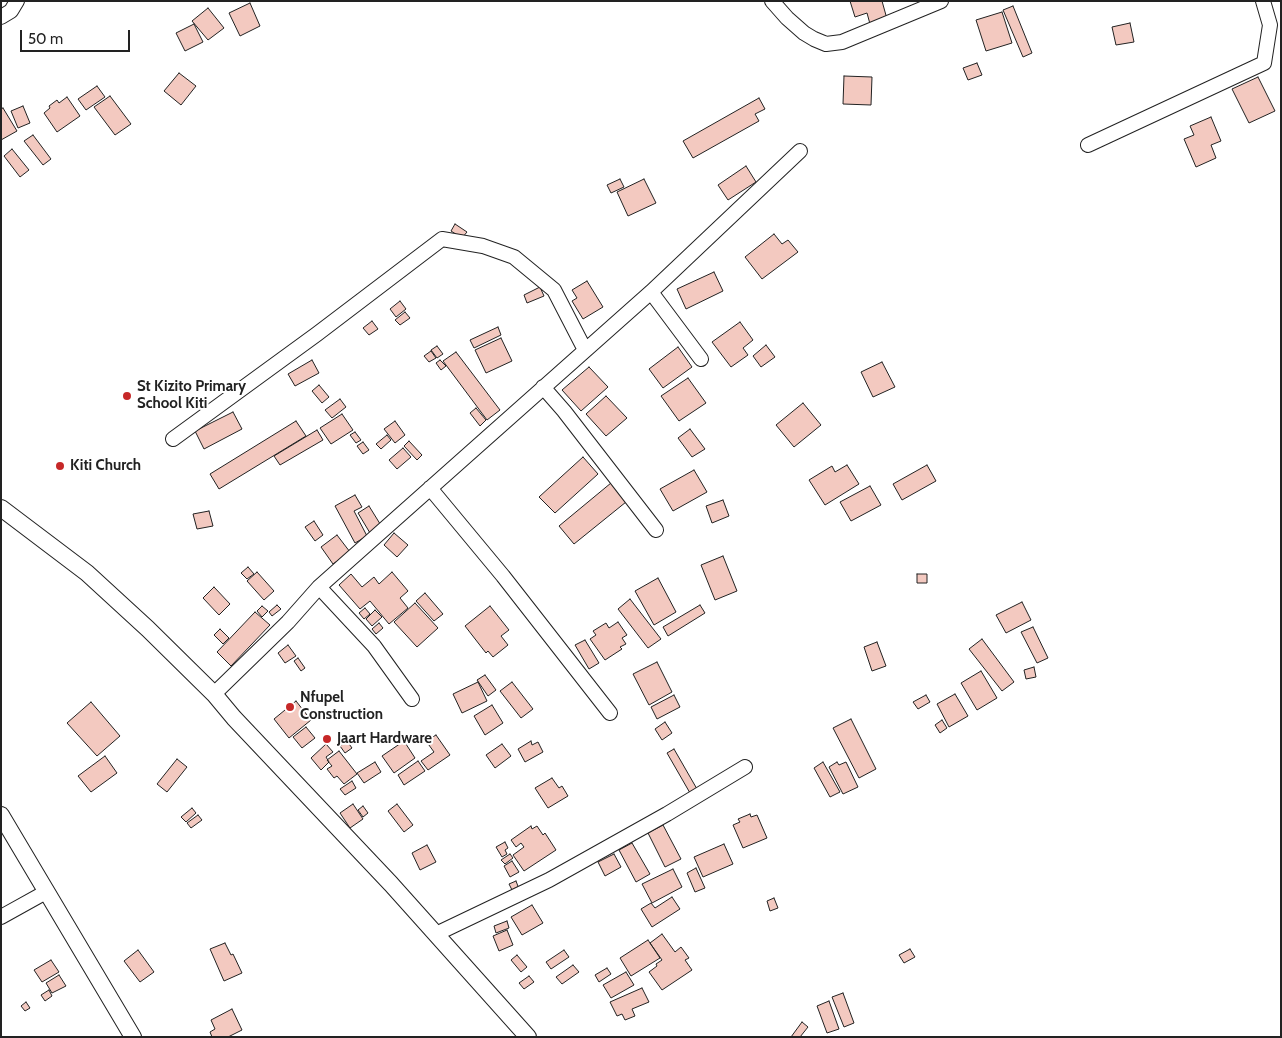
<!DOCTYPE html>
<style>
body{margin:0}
#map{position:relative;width:1282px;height:1038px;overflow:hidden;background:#fff;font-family:Cabin,sans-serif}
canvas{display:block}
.frame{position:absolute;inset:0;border:2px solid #222;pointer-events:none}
.scale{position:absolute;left:20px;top:30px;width:110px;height:22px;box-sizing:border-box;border:2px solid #222;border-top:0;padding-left:6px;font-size:15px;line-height:18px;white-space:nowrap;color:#222;-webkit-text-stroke:4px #fff;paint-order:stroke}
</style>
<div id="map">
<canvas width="1282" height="1038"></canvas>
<div class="frame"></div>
<div class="scale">50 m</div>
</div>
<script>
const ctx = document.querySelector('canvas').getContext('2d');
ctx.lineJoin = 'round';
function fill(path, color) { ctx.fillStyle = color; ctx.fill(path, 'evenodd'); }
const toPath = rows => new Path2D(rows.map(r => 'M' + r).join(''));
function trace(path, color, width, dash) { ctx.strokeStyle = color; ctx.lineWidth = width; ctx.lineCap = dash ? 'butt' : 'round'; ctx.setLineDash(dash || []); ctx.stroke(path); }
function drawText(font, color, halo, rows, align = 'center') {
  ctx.font = font + ' Cabin,sans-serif'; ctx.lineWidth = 4; ctx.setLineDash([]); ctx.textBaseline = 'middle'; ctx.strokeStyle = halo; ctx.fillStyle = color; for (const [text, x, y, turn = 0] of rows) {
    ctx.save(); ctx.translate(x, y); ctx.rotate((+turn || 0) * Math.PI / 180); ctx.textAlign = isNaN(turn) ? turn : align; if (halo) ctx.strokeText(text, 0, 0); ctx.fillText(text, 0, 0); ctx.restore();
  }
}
const building = toPath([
 [850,1,882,1,887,19,870,24,867,13,855,17,850,1],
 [250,3,260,26,240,36,229,13,250,3],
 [1013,6,1032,53,1023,57,1003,10,1013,6],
 [208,8,224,28,208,40,192,21,208,8],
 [1002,12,1012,43,986,51,976,20,1002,12],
 [1130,23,1134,42,1116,45,1112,27,1130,23],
 [194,24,203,42,185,51,176,33,194,24],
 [977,63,982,75,968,80,963,68,977,63],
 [179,73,196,86,181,105,164,91,179,73],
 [844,76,872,77,871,105,843,104,844,76],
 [1258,77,1275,111,1249,123,1232,89,1258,77],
 [97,86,105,97,86,110,78,99,97,86],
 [110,96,131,124,115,135,94,107,110,96],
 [67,97,80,116,57,132,44,113,50,108,49,106,57,100,59,103,67,97],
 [759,98,765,109,755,114,759,121,693,158,683,141,759,98],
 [23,106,30,123,18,128,11,111,23,106],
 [3,108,17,131,1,140,1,109,3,108],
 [1211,117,1221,141,1211,145,1216,158,1196,167,1184,139,1194,135,1190,126,1211,117],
 [33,135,51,159,43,165,24,141,33,135],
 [12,149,29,170,20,177,4,156,12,149],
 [746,166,756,182,728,200,718,185,746,166],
 [620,179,624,187,611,193,607,185,620,179],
 [644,179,656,203,628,216,617,192,644,179],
 [455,224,467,232,462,238,451,231,455,224],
 [774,234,782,244,788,240,798,252,762,279,745,257,774,234],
 [714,272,723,291,686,309,677,289,714,272],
 [587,281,603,307,583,319,572,301,577,298,572,290,587,281],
 [540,287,544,296,527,303,524,295,540,287],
 [400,301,406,309,396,317,390,309,400,301],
 [405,312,410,318,400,325,395,320,405,312],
 [372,321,378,329,369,335,363,328,372,321],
 [740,322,753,340,743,348,748,355,731,367,712,342,740,322],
 [498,327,501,335,474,348,470,340,498,327],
 [501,338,512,361,486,373,475,350,501,338],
 [766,345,775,357,761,367,753,356,766,345],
 [437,346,443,354,437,358,431,350,437,346],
 [678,347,692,367,663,388,649,369,678,347],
 [431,351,436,358,429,362,424,356,431,351],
 [456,352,500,410,487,420,443,361,456,352],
 [312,360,319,373,295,386,288,374,312,360],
 [440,360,446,366,441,370,436,363,440,360],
 [882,362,895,387,873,397,861,372,882,362],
 [589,367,608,387,581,411,562,390,589,367],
 [688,378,706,403,679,421,661,396,688,378],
 [319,385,329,397,322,403,312,391,319,385],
 [606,396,627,418,606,436,586,414,606,396],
 [340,399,346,407,332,418,325,410,340,399],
 [803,403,821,425,794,447,776,425,803,403],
 [476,408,486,420,480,426,470,413,476,408],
 [233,412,242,429,204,449,195,431,233,412],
 [342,414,353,430,331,444,320,428,342,414],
 [296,421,306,436,219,489,210,474,296,421],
 [395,421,405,435,395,443,384,429,395,421],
 [690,429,705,449,692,457,678,438,690,429],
 [317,430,323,440,280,465,274,456,317,430],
 [355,432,361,440,356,443,350,435,355,432],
 [387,435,391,440,381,449,376,444,387,435],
 [409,441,422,455,417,460,404,446,409,441],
 [363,442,369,450,363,454,357,446,363,442],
 [403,448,411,457,397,469,389,460,403,448],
 [583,457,598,474,555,513,539,497,583,457],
 [847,465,859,484,825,505,809,480,832,466,835,472,847,465],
 [927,465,936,481,902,500,893,484,927,465],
 [694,470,707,492,673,511,660,489,694,470],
 [611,483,626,502,574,544,559,526,611,483],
 [870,486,881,505,851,521,840,502,870,486],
 [355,495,362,507,354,511,367,536,355,543,335,506,355,495],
 [723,500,729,516,712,523,706,506,723,500],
 [369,506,382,527,370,533,358,513,369,506],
 [209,511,213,526,197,529,193,514,209,511],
 [314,521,323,535,315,541,305,527,314,521],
 [394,533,408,545,397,557,384,545,394,533],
 [337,535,350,552,333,564,321,547,337,535],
 [723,556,737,591,715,600,701,565,723,556],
 [248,567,254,574,247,579,241,573,248,567],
 [257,572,274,591,264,600,247,581,257,572],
 [392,572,408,591,400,598,408,608,389,624,370,601,360,609,339,585,351,574,362,587,374,577,379,584,392,572],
 [917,574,927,574,927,583,917,583,917,574],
 [658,578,676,612,654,625,635,591,658,578],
 [214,587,230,604,219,615,203,598,214,587],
 [425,593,443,614,434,621,416,601,425,593],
 [630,599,661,639,648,648,618,609,630,599],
 [1022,602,1031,620,1006,633,996,615,1022,602],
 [415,603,438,628,417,647,394,622,415,603],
 [277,605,281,609,272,616,269,612,277,605],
 [700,605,705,613,668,636,663,627,700,605],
 [262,606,268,611,262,617,257,611,262,606],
 [490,606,509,630,501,636,508,645,493,657,488,651,486,653,465,626,490,606],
 [365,608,370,614,364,619,359,613,365,608],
 [375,610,382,617,372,626,366,619,375,610],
 [255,612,270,625,231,666,217,652,255,612],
 [618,622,627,635,622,638,626,644,620,647,622,649,605,660,590,639,596,635,593,631,606,623,609,628,618,622],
 [379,623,383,628,376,634,372,629,379,623],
 [1033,627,1048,658,1037,663,1021,632,1033,627],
 [220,629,229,638,223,644,214,635,220,629],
 [982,639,1014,682,1002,691,969,649,982,639],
 [585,640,599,663,589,669,575,645,585,640],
 [877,642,886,666,872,671,864,647,877,642],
 [288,645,296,656,285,663,278,653,288,645],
 [298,658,305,668,301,671,294,661,298,658],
 [657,662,672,692,649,705,633,674,657,662],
 [1034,667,1036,677,1026,679,1024,670,1034,667],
 [981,671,997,698,977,710,961,683,981,671],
 [485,675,496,690,488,696,477,680,485,675],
 [478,682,487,701,462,713,453,694,478,682],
 [512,682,533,709,521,718,500,691,512,682],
 [955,694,968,716,949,727,937,704,955,694],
 [674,695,680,707,657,719,651,707,674,695],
 [926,695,930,702,918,709,913,702,926,695],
 [296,701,311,720,289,738,274,719,296,701],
 [91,702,120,736,97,756,67,723,91,702],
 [492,705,503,723,485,735,474,716,492,705],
 [851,719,876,769,859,778,833,728,851,719],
 [942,720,947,728,940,733,935,725,942,720],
 [665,722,672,733,662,740,655,729,665,722],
 [306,727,315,738,302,748,293,737,306,727],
 [436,735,450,755,428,770,421,761,434,752,426,741,436,735],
 [347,741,352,748,345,753,340,746,347,741],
 [404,741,415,758,394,773,382,756,404,741],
 [531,741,532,745,538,742,543,752,525,762,518,749,531,741],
 [326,744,333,752,326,757,329,762,321,770,311,758,326,744],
 [502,744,511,756,495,768,486,755,502,744],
 [674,749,697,789,690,793,667,753,674,749],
 [339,751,357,774,344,784,337,776,334,778,327,769,332,766,327,760,339,751],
 [105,756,117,773,91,792,78,776,105,756],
 [177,759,187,767,167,792,157,784,177,759],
 [418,761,425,771,404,785,398,775,418,761],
 [375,762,381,772,364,783,357,773,375,762],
 [823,762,840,792,830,797,814,768,823,762],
 [837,762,839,765,846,762,858,787,843,794,829,767,837,762],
 [552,778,559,788,562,786,568,796,548,808,535,788,552,778],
 [352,781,356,788,345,795,340,789,352,781],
 [353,804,363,819,350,828,340,813,353,804],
 [397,804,413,825,404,832,388,811,397,804],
 [363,806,368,813,363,817,358,810,363,806],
 [192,808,196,813,186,822,181,817,192,808],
 [750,814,751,817,757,815,767,838,743,848,733,825,740,822,738,819,750,814],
 [198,815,202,820,191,828,187,823,198,815],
 [663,825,681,859,665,867,648,833,663,825],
 [531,826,532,829,537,826,543,835,545,833,556,850,524,871,513,855,524,847,521,843,516,847,511,840,531,826],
 [505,842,508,848,505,850,507,854,502,857,496,847,505,842],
 [632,843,650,874,636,882,619,850,632,843],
 [724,844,733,864,703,877,694,857,724,844],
 [427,845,436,862,420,870,412,853,427,845],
 [510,854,513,858,505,864,501,860,510,854],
 [614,854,621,867,605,876,598,862,614,854],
 [512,861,519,872,510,877,504,866,512,861],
 [696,868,705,888,695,892,687,873,696,868],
 [673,869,682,887,652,903,642,884,673,869],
 [516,881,519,889,513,892,509,884,516,881],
 [672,897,680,909,652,927,641,909,651,903,655,908,672,897],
 [774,898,778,908,770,911,767,901,774,898],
 [532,905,543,923,522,935,511,917,532,905],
 [507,921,509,928,496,933,494,926,507,921],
 [507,930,513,945,499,951,493,936,507,930],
 [662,934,675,952,681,947,689,958,685,960,692,970,662,990,649,972,657,966,656,964,662,960,650,943,662,934],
 [648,940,660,958,631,976,620,958,648,940],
 [225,943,231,955,233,954,242,973,224,981,210,949,225,943],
 [910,949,915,957,904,963,899,955,910,949],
 [138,950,154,972,140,982,124,961,138,950],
 [564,950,569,957,551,969,546,962,564,950],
 [517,955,527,967,521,972,511,960,517,955],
 [51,960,59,972,42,982,34,970,51,960],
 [573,965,579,972,562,984,556,977,573,965],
 [607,968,611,974,599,982,595,975,607,968],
 [626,972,634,985,611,998,603,985,626,972],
 [59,975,66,986,52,993,46,983,59,975],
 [529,976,534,982,524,989,519,983,529,976],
 [642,988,649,1002,632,1009,635,1016,625,1020,622,1014,617,1016,610,1002,642,988],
 [49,990,52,996,45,1001,41,995,49,990],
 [843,993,854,1023,844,1027,832,997,843,993],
 [829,1001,839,1029,827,1033,817,1006,829,1001],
 [26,1002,30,1008,25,1011,21,1006,26,1002],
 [232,1009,242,1030,228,1037,212,1037,210,1032,215,1029,211,1020,232,1009],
 [802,1022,808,1027,800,1037,791,1037,802,1022]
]);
const minor = toPath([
 [772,1,787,18,804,33,814,39,826,44,842,42,941,1],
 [1,17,11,11,17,1],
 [1088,145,1264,63,1270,25,1263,1],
 [651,292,701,359],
 [543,387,564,411,656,530],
 [173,439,317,334,442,239,483,246,514,257,554,290,585,350],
 [430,488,503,576,610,713],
 [319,587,374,646,412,699],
 [214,694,288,622,319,587,651,292,800,151],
 [1,917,46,892,46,891],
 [436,934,549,880,667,814,745,767]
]);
const tertiary = toPath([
 [1,508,87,573,148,629,214,694,234,718,391,884,528,1037],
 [1,815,133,1037]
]);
const markers = [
 [127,396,5,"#c62828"],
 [60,466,5,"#c62828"],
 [290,707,5,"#c62828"],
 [327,739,5,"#c62828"]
];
const poiNames = [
 ["St Kizito Primary",137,387],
 ["School Kiti",137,404],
 ["Kiti Church",70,466],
 ["Nfupel",300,698],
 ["Construction",300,715],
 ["Jaart Hardware",337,739]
];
fill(building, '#f3c9c0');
trace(building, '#222', 1);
trace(minor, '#222', 16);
trace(tertiary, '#222', 18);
trace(minor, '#fff', 14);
trace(tertiary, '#fff', 16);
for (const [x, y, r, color] of markers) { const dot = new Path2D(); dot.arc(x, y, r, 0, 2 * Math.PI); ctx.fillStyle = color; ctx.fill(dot); trace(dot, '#fff', 2); }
drawText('bold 15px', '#222', '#fff', poiNames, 'left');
</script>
